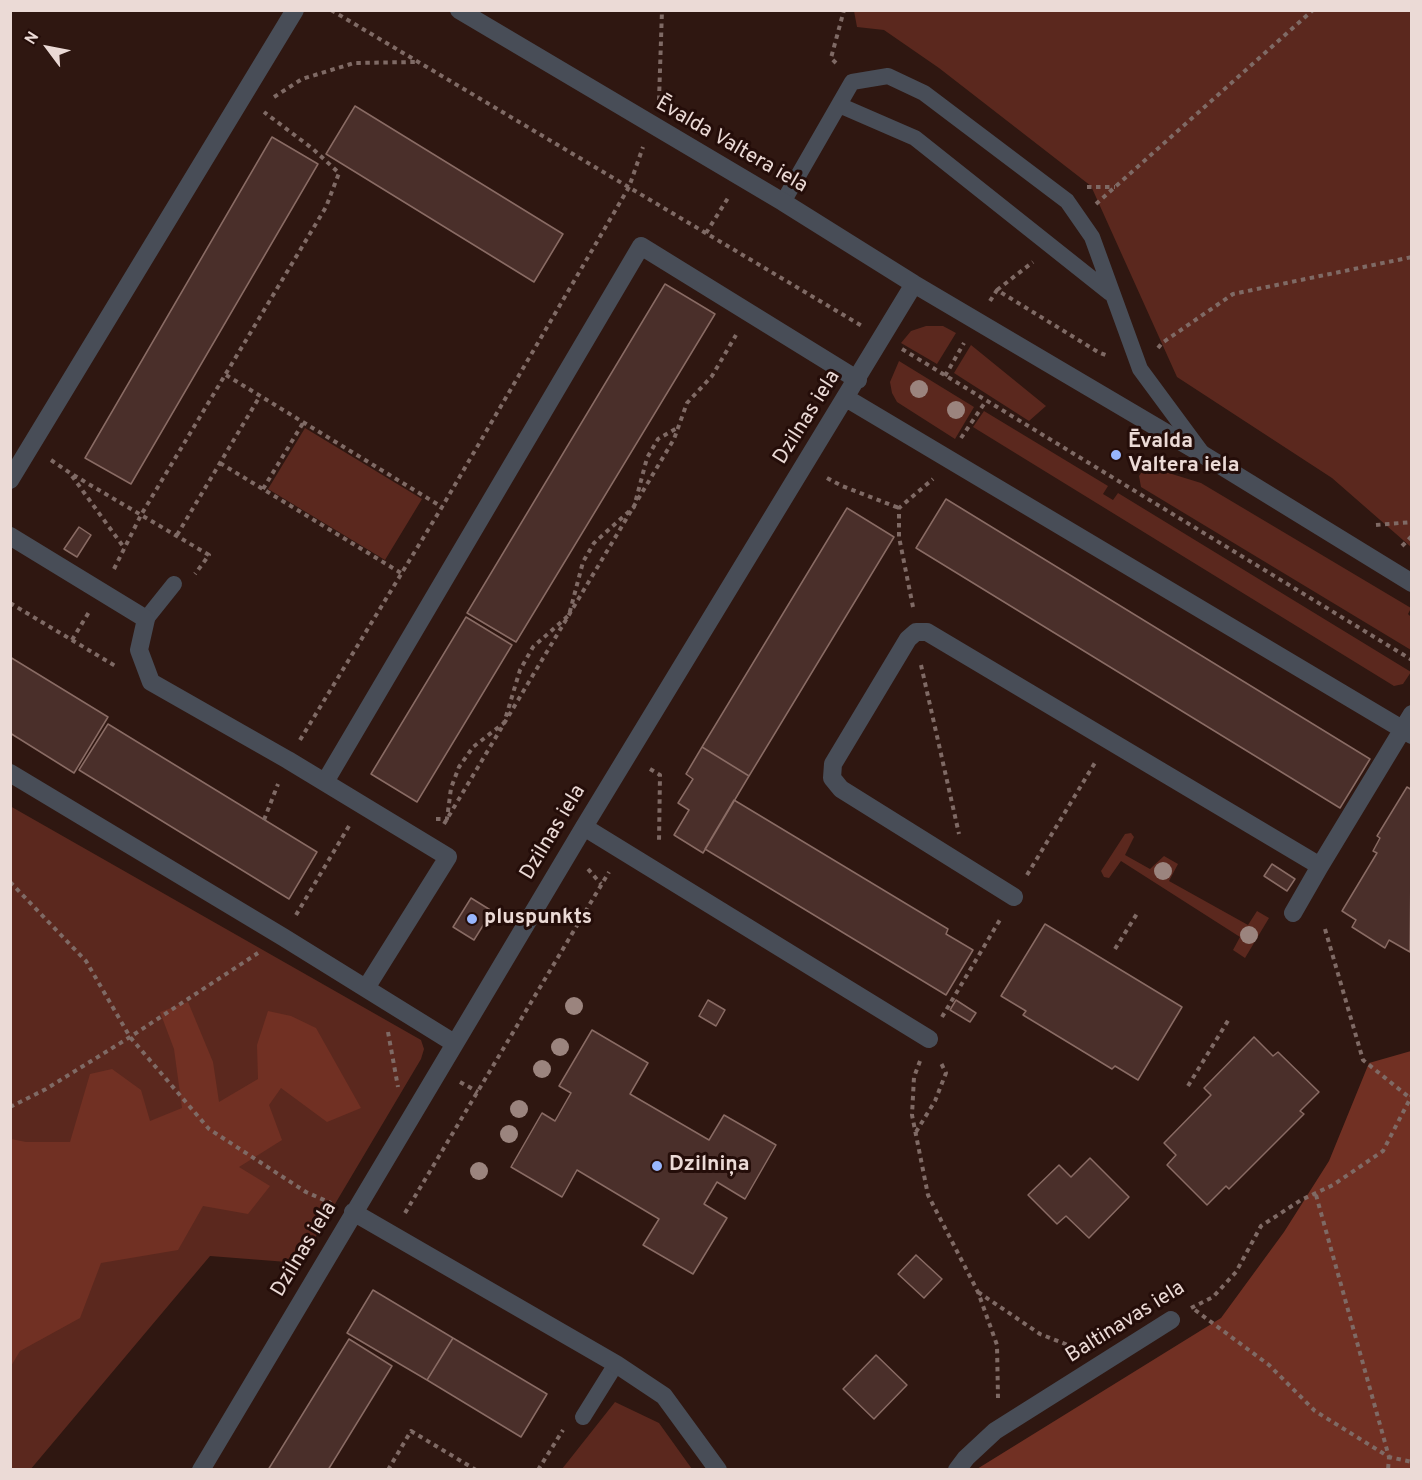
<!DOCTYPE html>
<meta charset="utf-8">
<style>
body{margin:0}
#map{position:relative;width:1422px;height:1480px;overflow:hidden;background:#2f1711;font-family:Overpass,sans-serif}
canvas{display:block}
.frame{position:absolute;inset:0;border:12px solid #ebdad6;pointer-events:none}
.north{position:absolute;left:18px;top:18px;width:60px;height:60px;-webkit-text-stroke:4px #240d09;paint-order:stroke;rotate:302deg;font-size:16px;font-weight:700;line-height:24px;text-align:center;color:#ebdad6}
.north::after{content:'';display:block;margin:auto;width:21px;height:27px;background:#ebdad6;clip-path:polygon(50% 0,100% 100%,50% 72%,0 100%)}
</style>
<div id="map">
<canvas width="1422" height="1480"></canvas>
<div class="frame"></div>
<div class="north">N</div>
</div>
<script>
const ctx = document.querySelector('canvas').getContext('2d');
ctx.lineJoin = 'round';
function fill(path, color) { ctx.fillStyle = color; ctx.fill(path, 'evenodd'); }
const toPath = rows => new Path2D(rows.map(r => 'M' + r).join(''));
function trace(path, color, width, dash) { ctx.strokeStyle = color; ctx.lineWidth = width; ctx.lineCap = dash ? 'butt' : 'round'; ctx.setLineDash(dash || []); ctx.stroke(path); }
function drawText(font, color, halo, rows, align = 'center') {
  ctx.font = font + ' Overpass,sans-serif'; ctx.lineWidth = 6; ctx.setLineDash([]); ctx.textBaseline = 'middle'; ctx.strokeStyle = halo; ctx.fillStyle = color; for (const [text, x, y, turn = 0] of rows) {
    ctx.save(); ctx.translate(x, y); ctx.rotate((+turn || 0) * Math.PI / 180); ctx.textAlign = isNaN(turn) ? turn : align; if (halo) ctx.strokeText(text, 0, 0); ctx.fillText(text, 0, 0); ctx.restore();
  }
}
const green = toPath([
 [854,11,1411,11,1411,547,1332,478,1177,377,1091,186,939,68,884,30,857,27],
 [926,326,943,326,956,333,937,364,901,343,911,331],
 [971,345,1046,406,1029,421,954,373],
 [899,361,974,407,955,439,897,402,892,393,890,382],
 [984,411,1108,486,1103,494,1113,500,1118,493,1411,672,1403,684,1394,686,973,427],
 [305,428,422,499,385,560,268,489],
 [1146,466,1201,483,1411,608,1408,614,1411,617,1411,650,1141,487,1139,476],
 [10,806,421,1040,424,1049,421,1059,300,1263,210,1256,30,1470,10,1469],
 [1131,833,1134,837,1125,855,1150,869,1164,856,1178,864,1169,881,1248,925,1257,911,1269,918,1245,958,1233,950,1240,937,1121,861,1109,878,1104,877,1101,871,1125,834],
 [615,1402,659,1423,692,1469,562,1469]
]);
const forest = toPath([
 [188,1002,213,1062,219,1102,258,1079,257,1045,268,1011,291,1016,316,1028,361,1108,327,1122,281,1088,269,1105,282,1140,239,1167,270,1186,248,1214,203,1206,178,1250,101,1263,80,1318,20,1351,11,1366,11,1139,26,1142,70,1142,90,1074,112,1069,141,1090,150,1121,182,1108,174,1049,160,1012],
 [1411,1051,1411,1469,977,1469,1221,1318,1284,1232,1329,1161,1369,1063]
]);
const building = toPath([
 [355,106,563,234,534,282,326,154,355,106],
 [272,137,318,164,131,484,85,458,272,137],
 [665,284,715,314,516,642,467,613,665,284],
 [946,499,1370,759,1340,808,916,548,946,499],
 [847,508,894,537,749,776,702,747,847,508],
 [79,527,91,535,77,557,64,549,79,527],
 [466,617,512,645,417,802,371,774,466,617],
 [10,657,108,717,74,773,10,733,10,657],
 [108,724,317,852,289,899,79,770,108,724],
 [702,747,749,776,703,853,674,835,689,810,678,803,693,779,686,774,702,747],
 [1407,787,1412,790,1410,952,1389,940,1385,948,1352,927,1356,920,1342,911,1377,853,1373,851,1380,838,1377,836,1407,787],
 [734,800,948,929,946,934,973,950,946,995,705,849,734,800],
 [1272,864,1295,879,1287,891,1264,876,1272,864],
 [471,898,492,911,474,940,453,927,471,898],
 [1045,924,1182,1007,1138,1080,1115,1066,1112,1069,1023,1015,1026,1011,1001,996,1045,924],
 [708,1000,725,1010,716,1026,699,1016,708,1000],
 [956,1000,976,1013,970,1022,950,1010,956,1000],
 [592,1030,648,1063,630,1094,709,1140,724,1115,776,1145,745,1199,717,1182,704,1204,727,1218,693,1274,643,1245,659,1219,577,1170,562,1197,511,1167,542,1113,555,1121,571,1093,559,1086,592,1030],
 [1254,1037,1273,1056,1278,1052,1319,1092,1300,1111,1304,1114,1229,1189,1226,1186,1207,1205,1167,1165,1176,1155,1164,1143,1211,1095,1204,1088,1254,1037],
 [1090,1158,1129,1197,1089,1238,1066,1216,1057,1224,1028,1195,1059,1165,1071,1177,1090,1158],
 [916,1255,942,1279,924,1298,898,1274,916,1255],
 [373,1290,453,1338,427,1380,347,1333,373,1290],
 [453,1338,547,1394,521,1437,427,1380,453,1338],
 [349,1339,392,1366,328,1470,268,1470,349,1339],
 [876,1355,907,1385,874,1419,843,1389,876,1355]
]);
const path = toPath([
 [331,10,862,326],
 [836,63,831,58,844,10],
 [274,97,302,79,354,63,415,62],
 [659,100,662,10],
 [1087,187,1115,187],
 [1096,204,1313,10],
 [706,233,728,198],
 [997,290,1033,262],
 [990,301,997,290,1098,352,1108,356],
 [1158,348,1162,343,1233,294,1412,257],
 [902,349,1412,660],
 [226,375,442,507],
 [945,376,964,343],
 [961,438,986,401],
 [51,460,70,473,209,555,195,574],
 [220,463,401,573],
 [72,476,125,549],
 [827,478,842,486,899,508],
 [263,489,303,423],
 [1376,525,1412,522],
 [177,535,260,396],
 [1402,546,1412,536],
 [114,569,141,515,326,207,339,173,313,149,264,112],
 [10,603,117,667],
 [913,607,899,537,899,508,933,479],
 [72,640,89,612],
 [921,665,959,834],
 [300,740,442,507,629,187,643,147],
 [650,769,660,775,659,842],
 [436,819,447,819,451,788,459,767,473,747,504,723,520,670,533,647,569,615,583,562,594,543,634,507,647,458,658,439,679,427],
 [264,820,278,784],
 [444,824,674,439,687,403,712,376,736,335],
 [588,869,601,884],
 [1027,875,1096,761],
 [10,882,86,961,130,1037,209,1129,306,1192,331,1203],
 [296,915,349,826],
 [1325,929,1363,1060,1410,1098],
 [1115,949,1138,912],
 [942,1017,1001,918],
 [388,1032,398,1087],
 [920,1061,914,1077,912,1115,928,1195,978,1292,997,1345,998,1398],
 [460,1082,478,1092],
 [1188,1086,1229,1019],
 [10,1107,46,1089,130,1037,258,953],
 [916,1132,935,1101,946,1073,940,1061],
 [1316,1195,1389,1457,1388,1470],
 [405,1213,609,872],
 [978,1292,1040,1334,1078,1349],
 [1191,1308,1213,1297,1236,1272,1261,1226,1301,1200,1333,1185,1383,1151,1412,1095],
 [1195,1310,1269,1365,1315,1411,1389,1457,1412,1462],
 [388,1470,411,1431,476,1470],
 [538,1470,563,1430]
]);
const service = toPath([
 [839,105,915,138,1110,293],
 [783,202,852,82,888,76,924,93,1067,201,1092,237,1140,369,1202,453],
 [146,619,174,584],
 [583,1417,616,1364]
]);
const minor = toPath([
 [459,10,783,202,914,284,1202,454,1412,583],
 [846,398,1412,735],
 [10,480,295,10],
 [10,536,146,619,139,650,151,682,288,760,448,857,366,988],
 [10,773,283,937,454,1043],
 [325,782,641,246,858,380],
 [584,827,929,1039],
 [1014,897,841,789,832,778,833,764,908,639,916,632,927,632,1320,866,1412,714],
 [1293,913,1320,866],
 [353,1212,616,1364,664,1396,718,1470],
 [201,1470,584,827,914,284],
 [957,1470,966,1458,995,1431,1171,1320]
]);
const trees = [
 [919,389],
 [956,410],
 [1163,871],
 [1249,935],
 [574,1006],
 [560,1047],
 [542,1069],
 [519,1109],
 [509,1134],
 [479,1171]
];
const markers = [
 [1116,455,6,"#98b6fd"],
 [472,919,6,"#98b6fd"],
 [657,1166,6,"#98b6fd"]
];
const streetNames = [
 ["Ēvalda Valtera iela",731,146,30],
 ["Dzilnas iela",808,418,-58],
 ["Dzilnas iela",554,833,-59],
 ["Dzilnas iela",305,1250,-59],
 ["Baltinavas iela",1126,1323,-32]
];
const poiNames = [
 ["Ēvalda",1128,443],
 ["Valtera iela",1128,467],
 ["pluspunkts",484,919],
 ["Dzilniņa",669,1166]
];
fill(green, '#5b281e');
fill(forest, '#713023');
fill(building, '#4a2f2a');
trace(building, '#896b64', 1.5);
trace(path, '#7f6a65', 4, [4.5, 4.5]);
trace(service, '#484d57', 16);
trace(minor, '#484d57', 18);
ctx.fillStyle = '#9b847e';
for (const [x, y] of trees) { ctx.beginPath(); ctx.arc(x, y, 9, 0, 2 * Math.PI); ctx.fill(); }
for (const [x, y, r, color] of markers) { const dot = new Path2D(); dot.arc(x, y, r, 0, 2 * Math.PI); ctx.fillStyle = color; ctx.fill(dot); trace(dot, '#240d09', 2); }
drawText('21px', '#ebdad6', '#240d09', streetNames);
drawText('bold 21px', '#ebdad6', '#240d09', poiNames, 'left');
</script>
